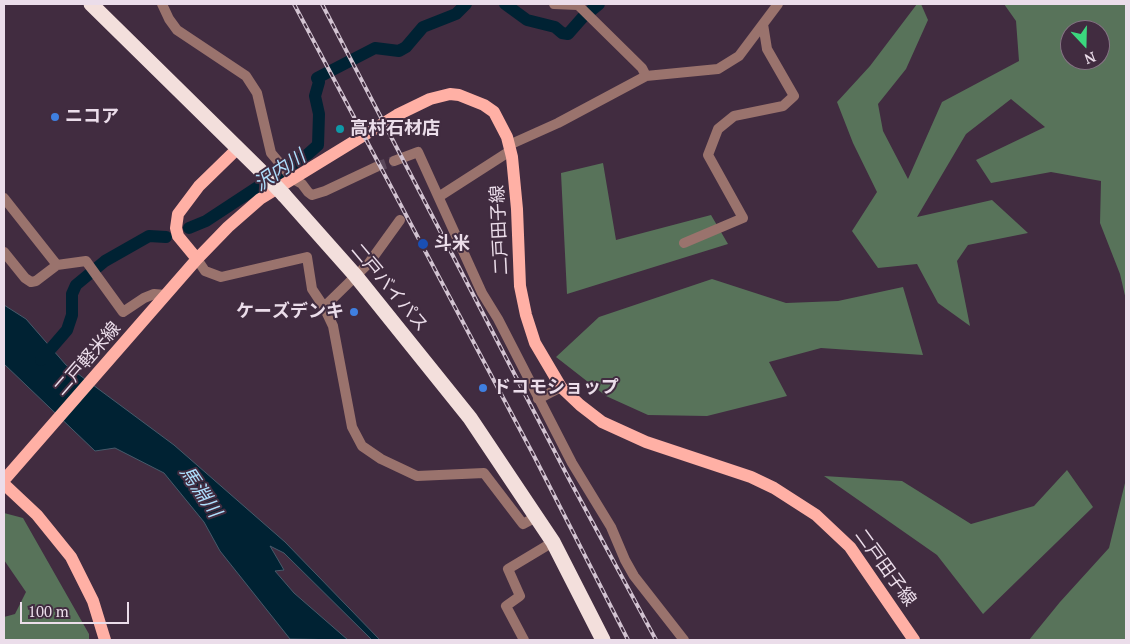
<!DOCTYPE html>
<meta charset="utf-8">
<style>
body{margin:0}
#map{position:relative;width:1130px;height:644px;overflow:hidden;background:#412c40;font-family:"PT Serif",serif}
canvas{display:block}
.frame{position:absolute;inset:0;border:5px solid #ebddea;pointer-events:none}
.north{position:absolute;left:1060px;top:20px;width:50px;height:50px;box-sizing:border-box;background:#412c40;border:1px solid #857384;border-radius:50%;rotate:159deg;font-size:14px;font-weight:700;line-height:20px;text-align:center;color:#ebddea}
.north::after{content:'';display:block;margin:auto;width:18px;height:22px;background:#3bd77e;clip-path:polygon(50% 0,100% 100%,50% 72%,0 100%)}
.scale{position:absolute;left:20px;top:602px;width:109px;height:22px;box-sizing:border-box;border:2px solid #ebddea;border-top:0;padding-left:6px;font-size:15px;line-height:18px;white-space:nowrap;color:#ebddea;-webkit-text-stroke:4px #412c40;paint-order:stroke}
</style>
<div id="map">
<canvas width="1130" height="644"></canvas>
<div class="frame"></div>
<div class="north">N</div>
<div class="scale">100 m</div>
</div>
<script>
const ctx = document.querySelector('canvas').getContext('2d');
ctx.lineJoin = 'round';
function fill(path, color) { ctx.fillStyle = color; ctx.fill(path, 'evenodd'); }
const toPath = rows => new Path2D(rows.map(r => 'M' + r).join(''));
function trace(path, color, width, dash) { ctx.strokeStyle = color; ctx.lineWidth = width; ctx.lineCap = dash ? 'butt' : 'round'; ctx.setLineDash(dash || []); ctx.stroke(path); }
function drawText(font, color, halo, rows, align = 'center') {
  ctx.font = font + ' "PT Serif","Noto Sans JP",serif'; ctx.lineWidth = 4; ctx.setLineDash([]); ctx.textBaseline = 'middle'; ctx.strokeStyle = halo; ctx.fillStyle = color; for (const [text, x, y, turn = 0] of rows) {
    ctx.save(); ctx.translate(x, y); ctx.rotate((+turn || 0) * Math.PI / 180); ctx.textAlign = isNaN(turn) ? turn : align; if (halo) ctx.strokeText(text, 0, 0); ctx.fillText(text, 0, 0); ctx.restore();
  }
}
const forest = toPath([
 [917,4,921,4,928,20,906,69,878,104,883,131,908,179,942,102,1019,61,1016,21,1004,4,1126,4,1126,300,1120,274,1100,223,1101,181,1051,172,991,183,976,160,1045,127,1011,99,966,134,917,217,992,200,1028,233,968,245,957,261,970,326,938,303,917,264,878,268,852,231,877,192,853,143,837,102,870,66],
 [1070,30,1100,30,1100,60,1070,60],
 [603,163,616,240,711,215,728,244,567,294,561,173],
 [712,279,786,303,838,301,903,287,923,355,821,348,769,362,787,396,707,416,648,415,606,396,556,357,599,317],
 [1067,470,1093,507,983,614,937,555,824,476,902,481,971,524,1034,506],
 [1126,479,1126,640,1029,640,1060,602,1109,548],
 [4,513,23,518,89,634,89,640,4,640,4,617,15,614,26,592,4,560]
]);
const water = toPath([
 [4,305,26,319,66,365,174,445,285,542,380,640,372,640,284,553,270,546,284,570,275,571,294,593,348,640,290,639,220,551,204,522,164,473,115,448,95,451,4,364,4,305]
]);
const river = toPath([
 [505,4,527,20,555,27,562,33,568,34,583,17,599,4],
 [189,228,206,221,308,154,318,145,319,114,315,96,319,82,317,78,375,48,399,51,406,47,423,27,456,14,466,4],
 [41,360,67,330,72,315,72,294,76,285,105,261,149,236,166,237]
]);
const minorTunnel = toPath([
 [376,167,394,161]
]);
const minor = toPath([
 [162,4,169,19,177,30,246,76,257,93,271,153,293,179,302,184,308,192,312,195,325,191,376,167],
 [554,4,578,5,642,68,646,76],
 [509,145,558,123,646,76,718,69,739,56,778,4],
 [394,161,418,152,482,293,498,319,572,463,611,527,625,560,634,576,684,640],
 [440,196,510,151],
 [4,198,57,265],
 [684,243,743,218,708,155,718,129,734,116,783,106,794,96,767,49,763,24],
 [4,252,25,278,31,282,36,281,57,265,86,261,123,312,144,298,154,294,165,295],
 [197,259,205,271,221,277,307,257,312,289,324,307,333,326,352,427,362,446,381,459,417,476,484,473,523,524,536,517],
 [324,307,369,263,400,220],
 [538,399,561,387],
 [524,640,506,606,520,596,508,569,553,542]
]);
const major = toPath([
 [197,259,178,236,176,228,178,214,199,186,238,148],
 [4,480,197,259,228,227,260,199,397,115,430,99,450,94,459,95,484,105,494,112,507,137,512,157,517,209,520,286,526,315,535,343,561,387,580,405,602,422,646,442,751,477,774,488,816,515,850,547,914,640],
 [4,484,37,515,71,557,93,601,105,640]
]);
const highway = toPath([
 [91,4,266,176],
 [284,195,355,275,470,418,553,542,603,640]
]);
const rail = toPath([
 [294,4,534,456,628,640],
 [322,4,568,477,656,640]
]);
const highwayBridge = toPath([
 [266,176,284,195]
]);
const markers = [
 [55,117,5,"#3f7fe0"],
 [340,129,5,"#0f9aa8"],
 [423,244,6,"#1a4fb4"],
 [354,312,5,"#3f7fe0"],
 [483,388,5,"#3f7fe0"]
];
const poiNames = [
 ["ニコア",65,117],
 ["高村石材店",350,129],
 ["斗米",434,244],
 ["ケーズデンキ",344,312,"right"],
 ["ドコモショップ",493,388]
];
const streetNames = [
 ["二戸田子線",500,230,-93],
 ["二戸バイパス",389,288,50],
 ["二戸軽米線",88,359,-49],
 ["二戸田子線",885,568,54]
];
const waterNames = [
 ["沢内川",280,171,-34],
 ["馬淵川",200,492,56]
];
fill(forest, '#58735a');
fill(water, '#023');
trace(water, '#465a6a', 1);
trace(river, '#023', 12);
trace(minorTunnel, '#5a475a', 10, [10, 5]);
trace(minor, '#9a736d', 10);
trace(major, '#ffb0a5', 12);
trace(highway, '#f3dfdc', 15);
trace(rail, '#d2c3d1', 4);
trace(rail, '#412c40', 2, [5.5]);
trace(highwayBridge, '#f3dfdc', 15);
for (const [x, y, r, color] of markers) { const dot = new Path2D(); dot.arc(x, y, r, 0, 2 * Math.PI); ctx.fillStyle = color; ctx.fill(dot); trace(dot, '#412c40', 2); }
drawText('bold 18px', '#ebddea', '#412c40', poiNames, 'left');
drawText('18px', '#ebddea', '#412c40', streetNames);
drawText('italic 19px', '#afdffd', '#412c40', waterNames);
</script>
